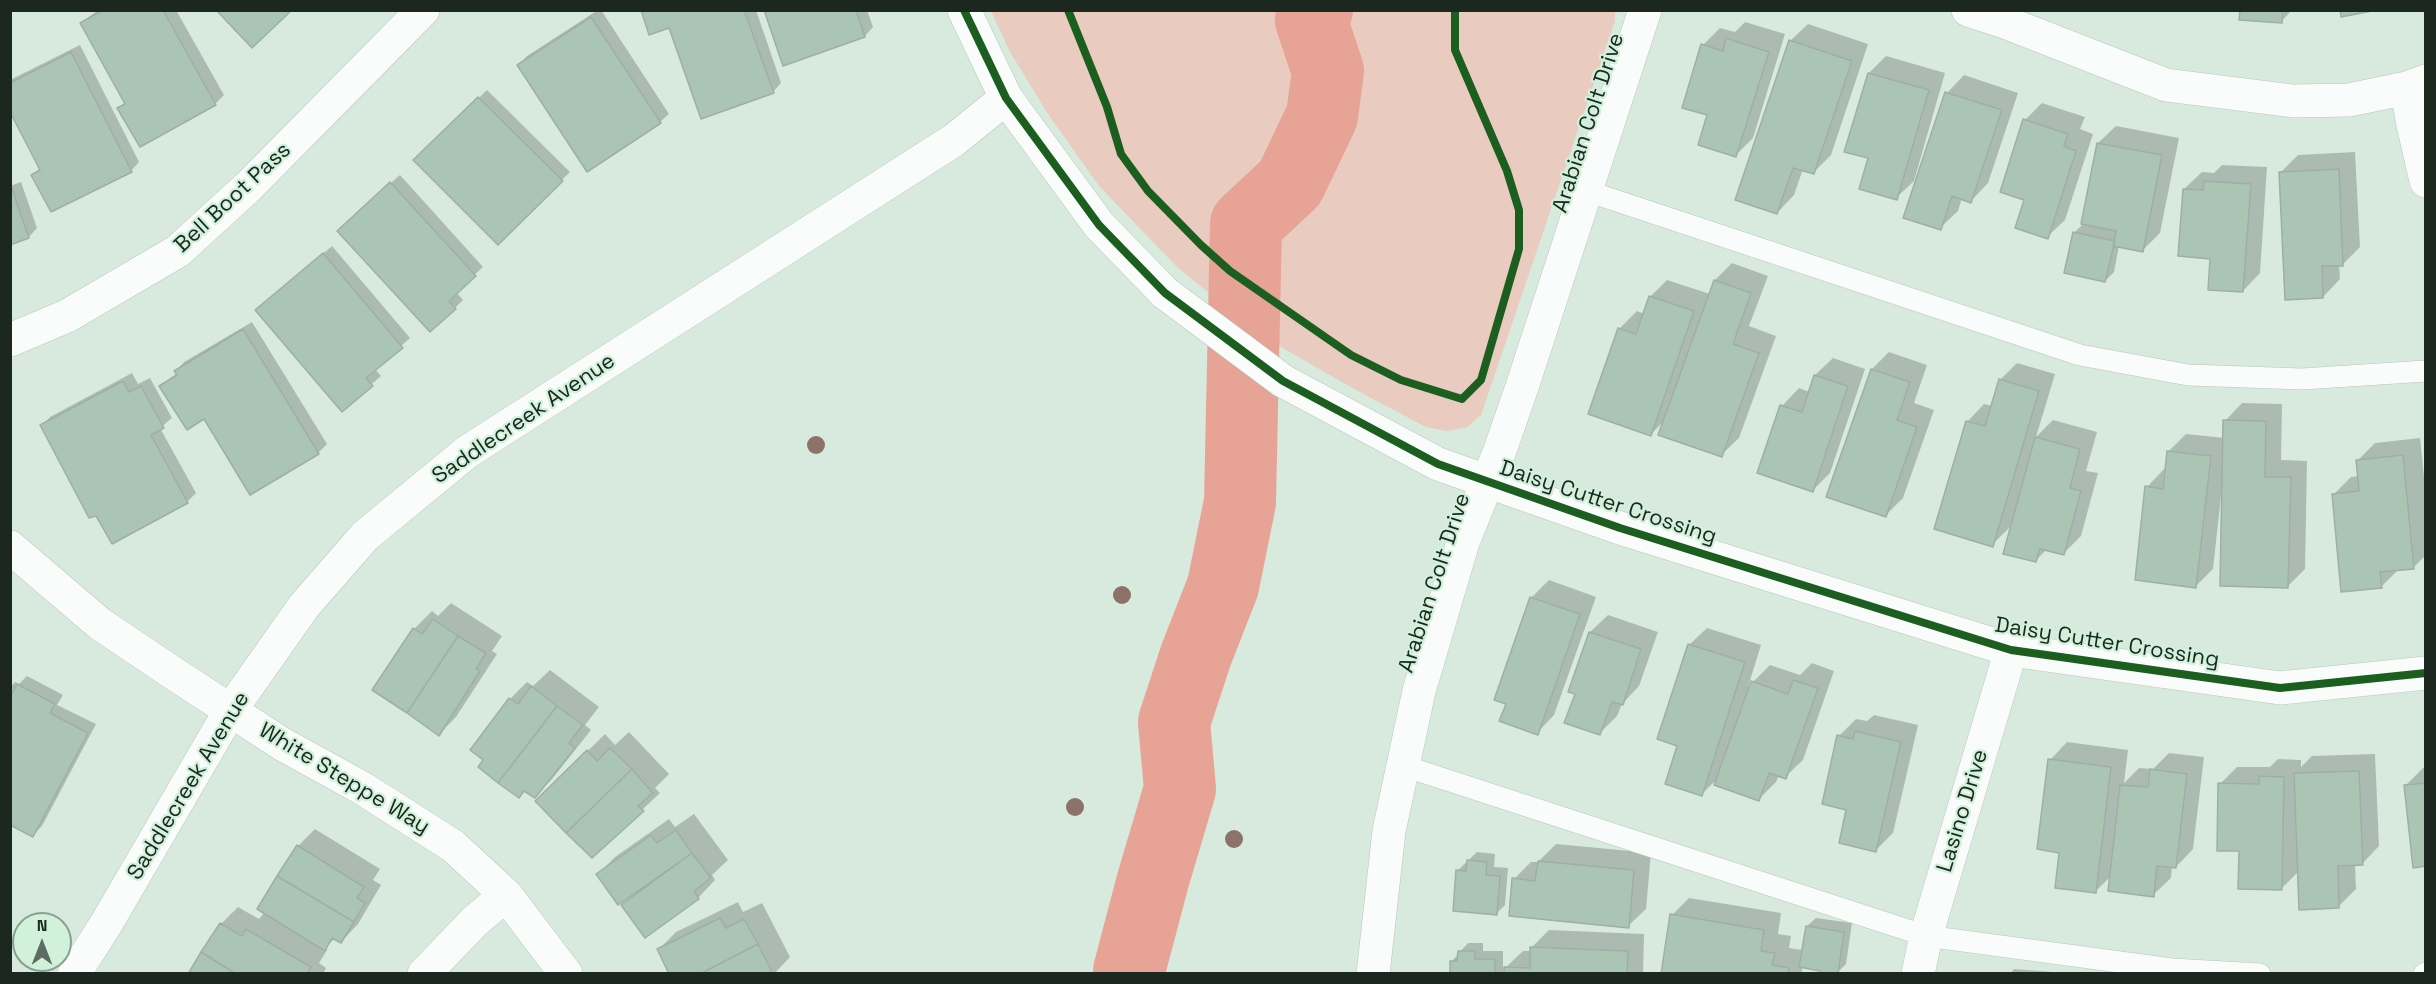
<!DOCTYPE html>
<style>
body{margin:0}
#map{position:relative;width:2436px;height:984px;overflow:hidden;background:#d8eade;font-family:"Space Grotesk",sans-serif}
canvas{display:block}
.frame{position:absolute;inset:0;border:12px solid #1b271f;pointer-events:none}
.north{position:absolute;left:12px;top:912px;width:60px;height:60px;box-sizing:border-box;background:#d1f1db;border:2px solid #88a090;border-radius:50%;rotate:0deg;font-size:16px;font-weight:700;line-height:24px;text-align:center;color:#1b271f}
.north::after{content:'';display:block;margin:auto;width:21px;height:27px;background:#5d6b62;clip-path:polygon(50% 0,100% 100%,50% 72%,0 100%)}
</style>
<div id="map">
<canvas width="2436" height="984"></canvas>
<div class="frame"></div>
<div class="north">N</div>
</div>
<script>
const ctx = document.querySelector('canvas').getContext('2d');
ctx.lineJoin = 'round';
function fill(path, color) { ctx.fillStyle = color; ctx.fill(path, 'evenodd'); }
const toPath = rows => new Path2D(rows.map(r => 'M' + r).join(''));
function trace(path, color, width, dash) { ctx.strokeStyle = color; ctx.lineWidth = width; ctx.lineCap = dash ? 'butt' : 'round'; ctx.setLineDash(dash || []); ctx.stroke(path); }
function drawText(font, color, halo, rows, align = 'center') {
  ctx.font = font + ' "Space Grotesk",sans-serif'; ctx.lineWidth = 4.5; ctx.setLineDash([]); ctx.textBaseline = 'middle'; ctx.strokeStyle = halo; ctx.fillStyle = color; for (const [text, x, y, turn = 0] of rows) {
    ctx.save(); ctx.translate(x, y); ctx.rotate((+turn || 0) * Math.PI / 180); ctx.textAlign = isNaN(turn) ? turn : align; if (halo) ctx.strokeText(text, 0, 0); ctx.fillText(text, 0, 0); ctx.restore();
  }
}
const green = toPath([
 [991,11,1615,11,1615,21,1481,415,1467,427,1447,431,1426,427,1356,390,1267,339,1178,268,1099,186,1048,114,1010,52]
]);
const shadow = toPath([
 [98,10,176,10,224,95,215,104,119,108,125,102,81,23],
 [598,10,601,10,669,114,660,122,519,65,527,56],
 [642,10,756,10,781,83,773,92],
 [765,10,867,10,873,27,865,36],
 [2242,10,2292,10,2281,22],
 [1745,22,1785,34,1753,138,1736,155,1709,114,1703,45,1720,28,1735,32],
 [1808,24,1868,44,1831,155,1814,172,1803,169,1794,195,1777,213,1790,41],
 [80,45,139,162,131,171,33,175,40,168,10,109,10,80],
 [1886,56,1945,73,1914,181,1896,198,1870,157,1869,73],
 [1964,75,2018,93,1988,183,1971,201,1962,198,1958,211,1940,228,1947,93],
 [487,90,570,172,498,243,415,160],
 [2042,103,2085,117,2080,129,2093,134,2065,220,2047,237,2025,120],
 [2116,126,2179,138,2160,233,2143,250,2119,246,2114,272,2105,281,2074,233,2084,223,2098,143],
 [2355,152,2360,247,2343,264,2339,264,2340,279,2323,297,2281,172,2298,155],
 [2222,165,2267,167,2260,273,2243,291,2212,257,2184,189,2202,172,2214,173],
 [400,175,483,267,456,292,463,300,455,308,347,222],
 [21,182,37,228,29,237,10,243,10,186],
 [332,246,410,338,375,369,381,376,342,410,266,302],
 [1732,263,1768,276,1749,326,1776,336,1739,438,1721,455,1665,420,1651,434,1619,329,1637,311,1644,314,1650,297,1667,280,1710,294,1715,280],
 [252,322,327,444,318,453,251,493,204,417,161,386,177,373,176,371,184,362],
 [1889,352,1927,365,1914,403,1934,410,1903,498,1886,515,1872,369],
 [1833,358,1865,369,1830,473,1813,490,1782,406,1799,388,1810,392,1815,375],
 [2017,363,2055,374,2036,437,2053,420,2097,432,2086,471,2098,473,2081,536,2064,553,2047,549,2035,561,2013,524,1992,545,1967,422,1984,404,1992,406,2000,380],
 [132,373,138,384,150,378,172,418,160,428,196,493,187,502,97,515,42,426,50,417],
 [2242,403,2282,404,2281,460,2307,461,2305,569,2288,586,2223,496,2221,496,2213,569,2196,586,2147,487,2164,469,2167,470,2168,452,2186,434,2225,438,2225,421],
 [2420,438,2426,497,2426,555,2413,568,2399,569,2381,587,2334,494,2351,477,2359,476,2358,460,2375,443],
 [1549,580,1596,597,1554,715,1537,733,1508,703,1531,598],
 [451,603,502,636,492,651,497,654,456,717,439,734,374,689,414,629,432,611,438,616],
 [1608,615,1658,632,1639,686,1622,704,1617,716,1600,733,1577,693,1590,632],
 [1707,628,1761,645,1748,687,1770,665,1800,675,1812,663,1834,671,1803,760,1785,777,1779,775,1776,782,1759,799,1719,777,1702,794,1679,745,1689,645],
 [550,670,599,707,585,725,591,730,552,779,535,796,525,790,519,796,485,760,510,699,527,682,533,686],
 [27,676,63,695,57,705,96,724,42,826,33,835,10,823,10,687,15,682,19,684],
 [1874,715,1918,725,1893,833,1876,850,1848,809,1839,736,1856,719,1867,721],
 [629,732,669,774,655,788,660,793,642,810,537,801,605,734,615,745],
 [2067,742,2128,750,2124,783,2139,768,2153,769,2169,753,2204,757,2193,849,2176,867,2172,866,2171,878,2153,895,2111,876,2095,892,2061,851,2050,760],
 [2375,754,2379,846,2362,864,2355,864,2356,889,2339,906,2299,871,2281,889,2241,850,2220,784,2237,767,2270,767,2278,759,2301,760,2301,767,2312,756],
 [2423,768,2426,768,2426,865,2405,786],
 [694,814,728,860,712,875,715,880,698,898,623,905,636,893,598,874,615,857,669,819,675,827],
 [315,829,380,869,373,880,381,885,358,924,341,942,335,938,325,948,327,950,319,963,326,968,323,974,189,974,221,924,238,907,259,919,265,912,298,846],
 [1556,844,1651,853,1646,909,1628,926,1514,879,1531,862,1538,862],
 [1477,852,1495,854,1494,867,1508,868,1505,905,1496,914,1457,871],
 [1689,898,1781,913,1778,934,1791,936,1789,948,1802,950,1807,926,1816,918,1852,923,1846,964,1838,972,1803,966,1801,974,1668,974,1672,915],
 [738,902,743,912,762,903,790,957,774,974,670,974,658,950,676,932],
 [1549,930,1644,934,1643,974,1452,974,1452,961,1468,943,1483,943,1483,951,1503,951,1503,970,1523,951,1532,951,1532,947],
 [2014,969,2078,974,2010,974]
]);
const river = toPath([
 [1130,974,1129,971,1153,880,1180,789,1174,722,1196,655,1223,586,1240,502,1246,224,1290,183,1322,116,1328,71,1311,20,1317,10]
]);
const building = toPath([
 [103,10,163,10,216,105,140,147,117,108,125,104,80,23,103,10],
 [216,10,292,10,252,48,216,10],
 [641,10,744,10,774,93,701,119,669,28,649,35,641,10],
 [764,10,856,10,865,37,783,66,764,10],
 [2240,10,2283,10,2282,23,2239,20,2240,10],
 [2340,10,2377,10,2341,17,2340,10],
 [591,17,661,123,587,172,517,65,591,17],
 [1726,38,1769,52,1736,157,1698,145,1707,115,1682,108,1701,44,1723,51,1726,38],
 [1789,40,1852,61,1814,174,1793,168,1777,214,1735,200,1789,40],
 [71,52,132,172,51,212,31,175,40,170,10,112,10,83,71,52],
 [1868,73,1929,90,1897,200,1859,189,1868,158,1844,152,1868,73],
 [1945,92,2002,110,1971,203,1952,196,1941,230,1903,218,1945,92],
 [478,97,563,181,498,245,413,160,478,97],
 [2023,119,2068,134,2064,146,2076,151,2048,239,2015,228,2024,200,2000,192,2023,119],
 [2097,143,2162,155,2143,252,2113,246,2116,231,2081,224,2097,143],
 [2339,169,2343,266,2322,266,2323,298,2285,300,2279,172,2339,169],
 [2204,181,2251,184,2243,292,2208,290,2210,259,2178,256,2183,189,2203,190,2204,181],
 [390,182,476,276,449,301,456,309,430,332,337,231,390,182],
 [12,189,29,238,10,245,10,190,12,189],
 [2073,232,2115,241,2105,282,2064,273,2073,232],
 [323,253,403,348,366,378,373,386,342,412,255,310,323,253],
 [1714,280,1751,293,1733,344,1759,353,1722,457,1658,435,1714,280],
 [1649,296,1694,311,1651,436,1588,414,1618,328,1636,334,1649,296],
 [243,329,319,454,250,495,204,419,187,430,159,386,177,375,174,371,243,329],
 [1871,369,1910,382,1897,420,1917,427,1886,517,1826,497,1871,369],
 [1814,375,1848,386,1813,492,1757,473,1780,405,1802,412,1814,375],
 [1999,379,2039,391,1993,547,1934,529,1966,421,1985,426,1999,379],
 [123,381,129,392,141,386,164,428,151,435,188,503,112,544,96,516,89,518,40,425,123,381],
 [2223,420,2266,421,2265,477,2291,477,2288,588,2220,586,2223,420],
 [2035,437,2080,449,2070,488,2081,491,2064,555,2040,549,2036,562,2003,554,2035,437],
 [2167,451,2211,456,2196,588,2135,580,2145,486,2163,489,2167,451],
 [2403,455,2414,569,2380,572,2382,588,2341,592,2332,494,2359,491,2356,460,2403,455],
 [1530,597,1580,614,1538,735,1499,721,1506,704,1494,700,1530,597],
 [433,619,458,636,407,713,372,690,413,628,422,634,433,619],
 [1589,632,1641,649,1623,705,1612,702,1600,735,1564,723,1575,694,1568,692,1589,632],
 [458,636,486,653,476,669,480,671,439,736,407,713,458,636],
 [1688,644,1745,662,1702,796,1665,784,1677,746,1657,739,1688,644],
 [1793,680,1818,688,1786,779,1769,773,1759,801,1714,785,1751,681,1788,694,1793,680],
 [17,684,55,704,50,713,88,733,33,837,10,825,10,693,12,694,17,684],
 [531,686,557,706,498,783,478,767,483,760,470,750,509,698,518,704,531,686],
 [557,706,583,725,569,743,575,748,535,798,524,791,519,798,498,783,557,706],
 [1855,731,1901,742,1876,852,1839,843,1846,810,1822,804,1837,735,1853,739,1855,731],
 [610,748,632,769,566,833,535,801,587,750,597,761,610,748],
 [2048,759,2111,767,2096,893,2055,888,2059,853,2037,849,2048,759],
 [632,769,653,793,638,806,644,811,592,858,566,833,632,769],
 [2150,769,2187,774,2176,868,2157,866,2154,897,2108,891,2120,785,2148,787,2150,769],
 [2359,771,2363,865,2338,866,2339,908,2299,910,2294,773,2359,771],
 [2259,776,2284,777,2282,890,2238,889,2239,851,2217,851,2218,783,2259,784,2259,776],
 [2426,783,2426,866,2413,868,2404,785,2426,783],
 [676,830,692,853,618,905,596,874,651,835,657,843,676,830],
 [297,845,364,887,357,898,365,903,354,922,277,876,297,845],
 [692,853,711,878,694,891,699,899,645,938,621,905,692,853],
 [1467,860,1487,862,1486,875,1500,876,1497,915,1453,911,1456,870,1466,871,1467,860],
 [1538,861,1634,870,1629,928,1509,916,1512,878,1535,881,1538,861],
 [277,876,354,922,341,943,332,938,325,951,257,909,277,876],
 [1670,914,1764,930,1761,951,1775,953,1772,965,1789,968,1788,974,1661,974,1670,914],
 [720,918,726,928,744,919,758,944,700,974,669,974,657,949,720,918],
 [220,923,242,936,246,929,311,967,307,974,236,974,201,952,220,923],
 [1806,926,1844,932,1838,974,1820,974,1820,971,1799,967,1806,926],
 [758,944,773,974,700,974,758,944],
 [1530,947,1628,951,1627,974,1504,974,1504,967,1530,968,1530,947],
 [1458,951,1475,951,1475,959,1495,959,1495,974,1450,974,1450,961,1457,961,1458,951],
 [201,952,236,974,188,974,201,952]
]);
const service = toPath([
 [1587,191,2080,355,2188,375,2302,379,2426,371],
 [1401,765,1926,936,2172,969,2260,974],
 [2424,974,2426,973]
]);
const minor = toPath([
 [964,10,1006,98,1099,225,1165,293,1283,381,1438,464,1620,528,2011,650,2280,688,2426,673],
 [1968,10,2002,21,2166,85,2293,101,2349,100,2407,88,2426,81],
 [2407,88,2412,120,2426,181],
 [10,340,67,316,178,251,249,186,423,10],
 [10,547,100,624,173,673,282,744,362,788,453,846,506,895,566,974],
 [74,974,106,924,230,711,304,606,365,536,467,452,954,140,1006,98],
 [424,974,475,921,506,895],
 [1373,974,1389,831,1419,691,1463,542,1499,453,1523,384,1645,10],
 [1918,974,1926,936,2011,650]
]);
const cycleway = toPath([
 [964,10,1006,98,1099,225,1165,293,1283,381,1438,464,1620,528,2011,650,2280,688,2426,673],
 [1068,10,1107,107,1121,154,1148,191,1201,245,1230,271,1351,355,1401,380,1462,399,1481,380,1519,249,1519,210,1507,171,1455,50,1455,10]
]);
const trees = [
 [816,445],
 [1122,595],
 [1075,807],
 [1234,839]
];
const streetNames = [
 ["Arabian Colt Drive",1589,123,-72],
 ["Bell Boot Pass",233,198,-43],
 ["Saddlecreek Avenue",524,419,-34],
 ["Daisy Cutter Crossing",1608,503,18],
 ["Arabian Colt Drive",1435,583,-72],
 ["Daisy Cutter Crossing",2107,643,9],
 ["White Steppe Way",344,779,31],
 ["Saddlecreek Avenue",189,786,-59],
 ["Lasino Drive",1963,811,-73]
];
fill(green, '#e9cbbf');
fill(shadow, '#0003');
trace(river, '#e7a396', 72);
fill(building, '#aac5b4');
trace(building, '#a0aea5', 1.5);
trace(service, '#b8c6bc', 22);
trace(minor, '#b8c6bc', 34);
trace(service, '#f9fcfa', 21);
trace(minor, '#f9fcfa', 33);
trace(cycleway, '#1b5e20', 8);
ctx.fillStyle = '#8d7269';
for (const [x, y] of trees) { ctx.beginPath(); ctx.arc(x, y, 9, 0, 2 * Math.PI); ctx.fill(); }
drawText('22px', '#1b271f', '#d1f1db', streetNames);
</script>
